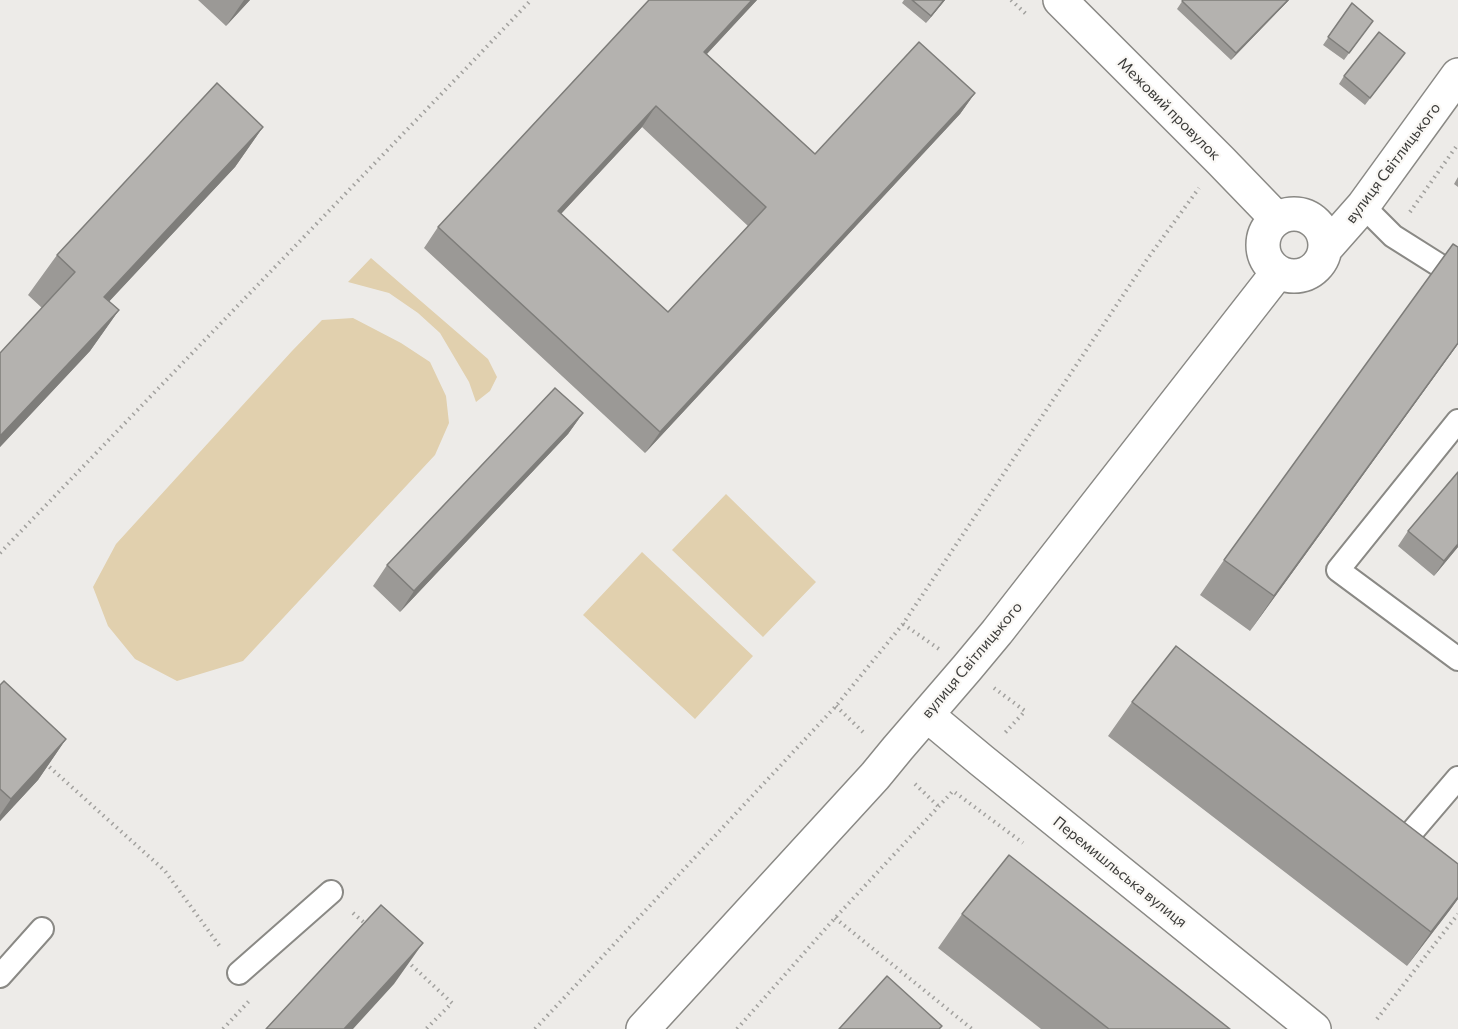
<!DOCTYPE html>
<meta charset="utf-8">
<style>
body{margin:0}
canvas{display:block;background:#edebe8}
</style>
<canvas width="1458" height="1029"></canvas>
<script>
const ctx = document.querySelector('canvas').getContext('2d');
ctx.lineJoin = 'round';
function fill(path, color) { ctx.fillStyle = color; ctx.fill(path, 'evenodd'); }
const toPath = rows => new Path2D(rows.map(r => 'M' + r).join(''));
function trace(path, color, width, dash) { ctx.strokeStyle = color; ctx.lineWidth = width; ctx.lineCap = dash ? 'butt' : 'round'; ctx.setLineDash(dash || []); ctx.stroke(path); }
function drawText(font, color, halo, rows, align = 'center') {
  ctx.font = font + ' Commissioner,sans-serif'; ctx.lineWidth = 4.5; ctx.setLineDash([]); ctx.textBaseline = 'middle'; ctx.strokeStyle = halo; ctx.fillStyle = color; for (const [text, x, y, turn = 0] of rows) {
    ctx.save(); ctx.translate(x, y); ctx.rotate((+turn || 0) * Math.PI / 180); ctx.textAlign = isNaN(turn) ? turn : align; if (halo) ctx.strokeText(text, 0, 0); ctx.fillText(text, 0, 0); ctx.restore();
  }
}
const green = toPath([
 [371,258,488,359,497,377,490,391,476,402,469,382,440,333,418,313,389,293,348,282],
 [353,318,401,343,430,362,446,396,449,423,435,455,243,661,177,681,135,659,108,626,93,587,116,544,292,351,322,320],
 [726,494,816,582,763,637,672,550],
 [642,552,753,656,695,719,583,615]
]);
const path = toPath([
 [1011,0,1026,14],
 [1410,212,1458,144],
 [0,553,475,59,531,0],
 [903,624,939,649],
 [994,688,1025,711,1003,735],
 [836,706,865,734],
 [45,763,165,871,221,948],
 [915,784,938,806],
 [353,913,368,926],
 [835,918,972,1029],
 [407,961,452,1003,426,1029],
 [1377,1019,1458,914],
 [223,1029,249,1001],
 [535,1029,836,706,903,624,1148,258,1199,188],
 [737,1029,835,918,953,791,1023,843]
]);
const lane = toPath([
 [1363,206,1393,236,1458,277],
 [1458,421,1338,570,1458,659],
 [1392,830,1405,840,1458,778],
 [239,973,331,892],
 [0,976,42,929]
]);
const street = toPath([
 [1060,0,1221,161,1277,219],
 '1263 245a31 31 0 1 1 62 0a31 31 0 1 1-62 0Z',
 [1325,249,1363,206,1458,75],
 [927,715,981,760,1314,1029],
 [643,1029,875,776,898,748,967,668,997,632,1278,272]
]);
const wall = toPath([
 [198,0,250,0,226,26],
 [649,0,757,0,707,54,815,154,975,93,960,114,645,453,424,248,438,227],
 [642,127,748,226,668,312,561,214],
 [904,0,945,0,926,23,902,3],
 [1183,0,1289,0,1231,60,1177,9],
 [1352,3,1373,21,1344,60,1323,45],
 [1405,53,1365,105,1339,84,1344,76],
 [263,127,235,167,109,301,119,310,90,351,0,447,0,353,42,308,28,295,57,255],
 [1458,177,1458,187,1454,184],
 [1458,344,1250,631,1200,595,1224,560],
 [583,413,568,434,400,612,373,586,387,565],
 [1408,531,1458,547,1434,576,1398,546],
 [0,685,66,739,38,780,0,821],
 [1132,702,1458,864,1458,899,1407,966,1108,736],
 [962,914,1230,1029,1041,1029,938,948]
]);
const shadedWall = toPath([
 [244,0,250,0,226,26],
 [752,0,757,0,689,73,704,52],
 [944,0,945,0,926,23,931,16],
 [1288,0,1289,0,1231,60,1236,53],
 [975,93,960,114,645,453,660,432],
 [656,106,642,127,544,232,558,211],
 [263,127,235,167,76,337,104,297],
 [119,310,90,351,0,447,0,436],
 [1458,343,1458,344,1250,631,1274,596],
 [583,413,568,434,400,612,414,591],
 [1458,544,1458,547,1434,576,1444,561],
 [66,739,38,780,0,821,0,815,11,799],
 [1458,897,1458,899,1450,910,1407,966,1431,932],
 [423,943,394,984,353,1029,344,1029]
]);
const building = toPath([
 [649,0,752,0,704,52,815,154,919,42,975,93,660,432,438,227,649,0],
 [656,106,766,207,668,312,558,211,656,106],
 [912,0,944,0,931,16,912,0],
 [1183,0,1288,0,1236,53,1182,1,1183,0],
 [1352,3,1373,21,1349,53,1328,37,1352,3],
 [1379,32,1405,53,1370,98,1344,76,1379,32],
 [217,83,263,127,104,297,119,310,0,436,0,353,75,272,57,255,217,83],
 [1453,244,1458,247,1458,343,1274,596,1224,560,1453,244],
 [555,388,583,413,414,591,387,565,555,388],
 [1458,472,1458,544,1444,561,1408,531,1458,472],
 [1176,646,1458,864,1458,897,1431,932,1132,702,1176,646],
 [4,681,66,739,11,799,0,789,0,685,4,681],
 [1009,855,1230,1029,1109,1029,962,914,1009,855],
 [381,905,423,943,344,1029,266,1029,381,905],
 [887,976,942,1026,939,1029,839,1029,887,976]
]);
const streetNames = [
 ["Межовий провулок",1169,109,45],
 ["вулиця Світлицького",1393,163,-53],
 ["вулиця Світлицького",972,660,-50],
 ["Перемишльська вулиця",1120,872,39]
];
fill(green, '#e1d0ae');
trace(lane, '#8a8985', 26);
trace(street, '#8a8985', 36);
trace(path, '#a2a19e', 4, [1.5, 4.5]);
trace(lane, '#fff', 22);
trace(street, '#fff', 33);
fill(wall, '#9b9996');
fill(shadedWall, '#7e7d7a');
fill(building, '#b4b2af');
trace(building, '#7e7d7a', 1.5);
drawText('15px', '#3b3b39', '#faf8f5', streetNames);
</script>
